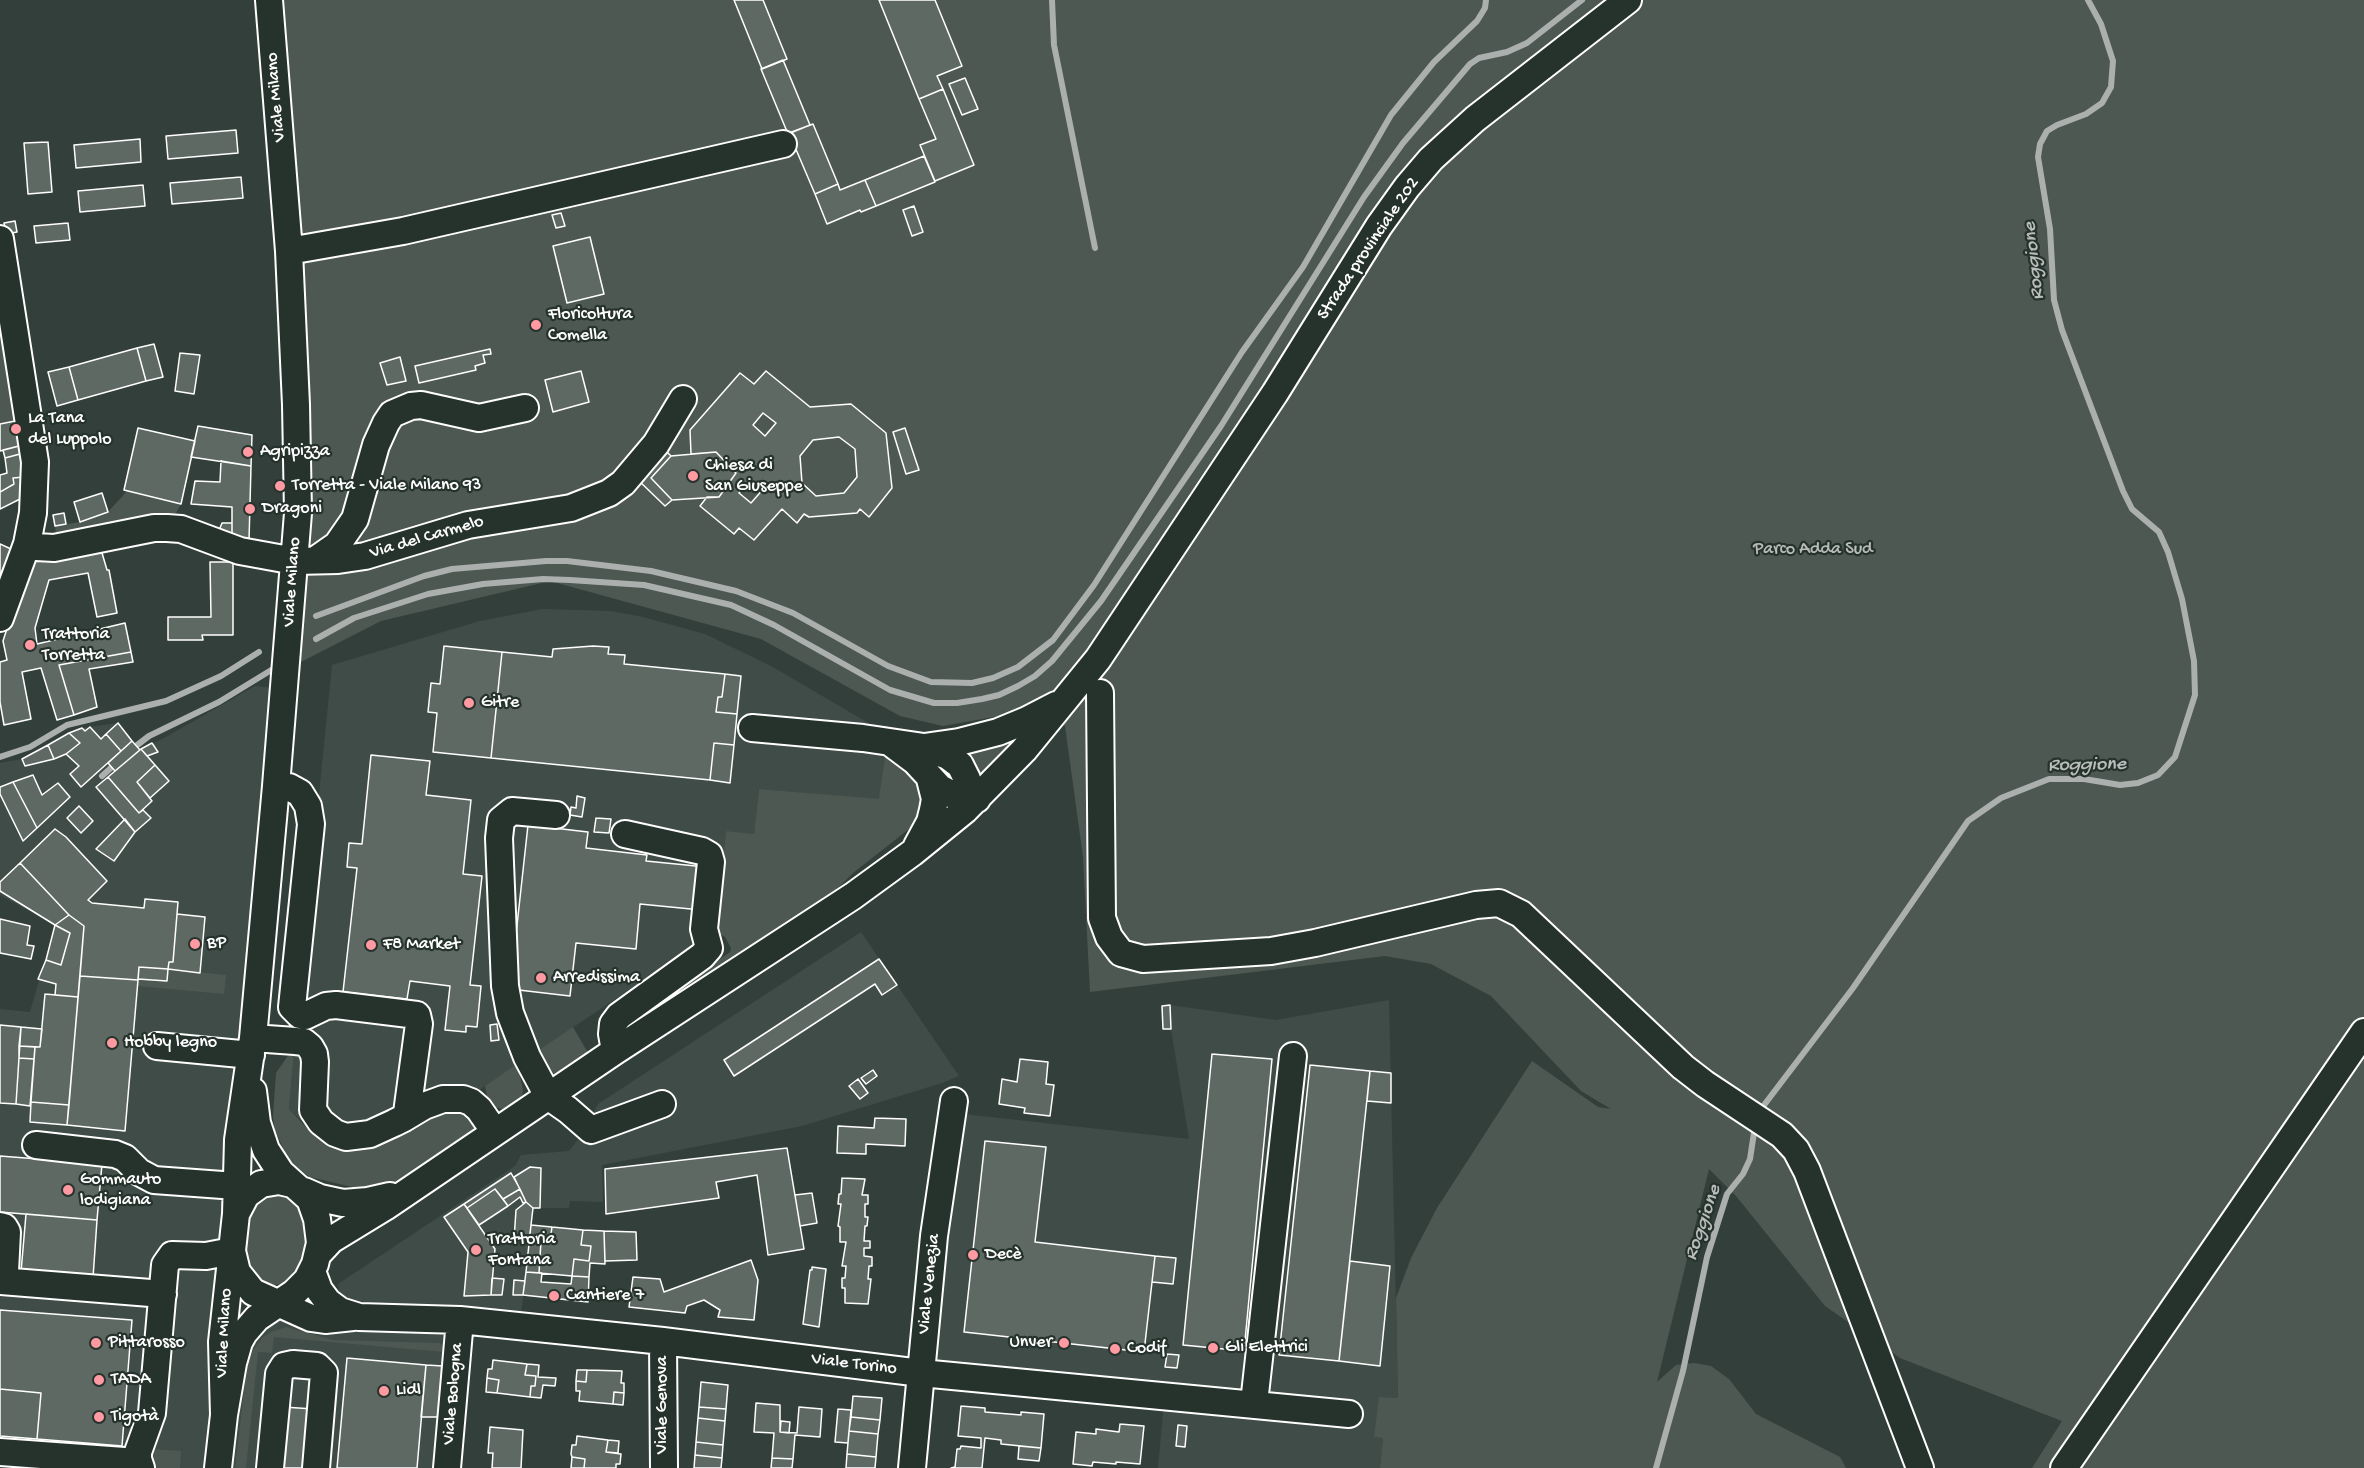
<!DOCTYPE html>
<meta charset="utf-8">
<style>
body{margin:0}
canvas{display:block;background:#333f3a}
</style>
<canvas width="2364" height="1468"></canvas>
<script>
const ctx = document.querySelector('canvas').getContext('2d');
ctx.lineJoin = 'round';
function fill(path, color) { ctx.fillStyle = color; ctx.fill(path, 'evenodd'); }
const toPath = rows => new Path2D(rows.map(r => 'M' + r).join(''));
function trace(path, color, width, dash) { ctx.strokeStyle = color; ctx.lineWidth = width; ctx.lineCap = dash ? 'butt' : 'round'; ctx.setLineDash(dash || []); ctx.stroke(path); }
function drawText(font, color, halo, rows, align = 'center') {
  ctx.font = font + ' "Gochi Hand",sans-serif'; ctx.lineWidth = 4.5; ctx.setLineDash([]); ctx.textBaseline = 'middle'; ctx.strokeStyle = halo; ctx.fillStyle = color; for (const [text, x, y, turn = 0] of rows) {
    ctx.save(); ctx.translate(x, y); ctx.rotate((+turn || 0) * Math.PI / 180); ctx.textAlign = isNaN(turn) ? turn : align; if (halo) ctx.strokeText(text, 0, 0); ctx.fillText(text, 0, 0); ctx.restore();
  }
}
const built = toPath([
 [543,609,611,611,643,617,705,634,771,666,870,724,888,726,880,800,759,789,754,835,726,831,716,932,485,1086,455,1107,382,1145,353,1150,341,1148,319,1138,289,1109,296,1032,304,1029,320,839,319,794,332,665,480,621],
 [255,686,283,689,215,1468,0,1468,0,1009,30,1012,55,925,0,895,0,763,22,759,69,733,82,728,118,723,140,750,166,737],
 [861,932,959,1076,942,1083,802,1126,602,1165,603,1202,570,1201,569,1208,533,1208,520,1324,361,1316,340,1296,338,1284,515,1166,521,1155,569,1151,579,1138,598,1104],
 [1389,1000,1398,1398,1380,1397,1375,1437,1383,1438,1380,1468,1158,1468,1165,1391,924,1370,954,1113,1189,1139,1171,1029,1170,1005,1276,1020],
 [265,1314,459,1322,446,1468,219,1468,234,1364]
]);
const green = toPath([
 [279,0,2364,0,2364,1468,2032,1468,2062,1421,1900,1358,1825,1306,1736,1196,1709,1169,1657,1382,1676,1365,1694,1363,1711,1366,1729,1379,1756,1414,1840,1457,1846,1468,1380,1468,1383,1438,1374,1437,1379,1397,1398,1398,1396,1298,1411,1258,1437,1208,1532,1061,1598,1107,1611,1109,1581,1091,1491,996,1431,964,1385,956,1090,992,1083,857,1065,726,1041,701,1005,715,943,726,900,716,761,639,550,581,381,621,295,665],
 [0,333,15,421,0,424],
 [127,491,181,504,176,513,169,517,57,540,55,526,80,522,108,512],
 [1020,737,981,779,962,752,1004,739],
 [885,756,897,760,926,789,918,822,853,873,832,894,630,1027,644,1013,730,952,731,948,725,937,716,932,726,831,754,834,759,789,879,799],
 [168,969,226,975,224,994,138,986,138,979,166,981],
 [573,1027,588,1053,588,1056,556,1076,536,1052],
 [294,1052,289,1109,306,1127,331,1144,353,1150,382,1145,408,1133,439,1112,463,1108,474,1124,473,1130,469,1135,406,1179,392,1185,352,1194,352,1187,310,1177,296,1167,286,1155,275,1130,273,1117,276,1073,287,1057],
 [517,1064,523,1089,522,1097,506,1110,495,1107,488,1100,485,1086],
 [275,1193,287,1194,299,1203,310,1239,302,1268,291,1280,276,1285,269,1285,256,1280,244,1260,244,1227,255,1203,267,1194],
 [286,1327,333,1340,439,1343,444,1346,444,1352,274,1337,272,1353,258,1352,246,1468,235,1468,247,1365,253,1350,263,1337,271,1332],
 [151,1449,181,1451,180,1468,155,1468,150,1466]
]);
const stream = toPath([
 [1052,0,1054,45,1095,248],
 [316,616,424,576,452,569,546,561,567,561,651,571,736,591,793,613,888,666,931,682,972,683,993,678,1018,667,1053,640,1094,585,1242,352,1303,267,1391,115,1434,62,1477,21,1485,8,1486,0],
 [316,639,354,618,428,594,483,584,543,579,570,580,644,585,731,605,774,625,890,690,934,703,957,703,982,699,999,695,1018,686,1035,676,1052,661,1101,601,1221,426,1364,197,1403,143,1470,64,1479,58,1507,52,1527,43,1582,0],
 [136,746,149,736,219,702,273,669],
 [0,757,30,747,67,725,166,701,221,676,259,652],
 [102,776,112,767],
 [1758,1113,1853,988,1968,821,2001,798,2049,779,2084,779,2120,785,2138,783,2158,775,2175,757,2195,695,2194,661,2182,599,2168,552,2159,532,2132,509,2123,491,2062,330,2054,300,2050,229,2038,157,2040,144,2047,131,2057,125,2086,114,2102,103,2111,87,2113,61,2101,24,2088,0],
 [1656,1468,1683,1371,1707,1257,1727,1194,1743,1174,1750,1159,1755,1126]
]);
const building = toPath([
 [734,0,763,0,787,59,762,69,734,0],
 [879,0,935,0,962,66,937,76,943,89,919,99,879,0],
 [783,60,810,125,788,134,761,69,783,60],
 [965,78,978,109,962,115,949,84,965,78],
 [943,89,974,165,935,181,920,145,936,139,919,99,943,89],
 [813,124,838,184,815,194,789,133,813,124],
 [236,130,238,153,168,159,166,136,236,130],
 [140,139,141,162,76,168,74,145,140,139],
 [48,142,52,192,28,194,24,143,48,142],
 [924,156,935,182,876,206,865,180,924,156],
 [241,177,243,198,172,204,170,183,241,177],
 [865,180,876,206,861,212,860,210,827,224,815,194,838,184,840,190,865,180],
 [143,185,145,206,80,212,78,191,143,185],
 [914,206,923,232,912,236,903,210,914,206],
 [561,213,565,226,556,228,552,215,561,213],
 [15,221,17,232,6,234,4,223,15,221],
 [68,223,70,240,36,243,34,226,68,223],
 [590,237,604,294,567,303,553,246,590,237],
 [154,344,163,377,146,381,137,348,154,344],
 [137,348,146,381,78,400,69,367,137,348],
 [490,349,491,354,483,355,485,363,475,366,476,370,419,383,415,366,490,349],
 [180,353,200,355,194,394,175,391,180,353],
 [400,357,406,381,387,385,380,363,400,357],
 [69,367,78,400,57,406,48,372,69,367],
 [581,371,589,402,553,412,545,380,581,371],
 [766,371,810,407,851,404,886,433,892,488,869,517,860,509,857,513,809,517,804,514,797,523,782,509,754,540,739,528,734,534,700,506,707,497,719,497,736,473,716,452,691,454,690,430,740,373,754,384,766,371],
 [763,413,776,423,765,436,753,425,763,413],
 [839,437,855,449,857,477,844,493,816,496,802,483,800,456,813,440,839,437],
 [765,487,751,503,739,493,743,488,765,487],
 [15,421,19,446,0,451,0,424,15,421],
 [198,426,252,435,251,466,191,457,198,426],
 [138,428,195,441,181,504,124,490,138,428],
 [905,428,919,470,906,474,893,432,905,428],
 [19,446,20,454,5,458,3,450,19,446],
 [664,449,671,456,651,478,672,500,665,506,637,479,664,449],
 [716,452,736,473,719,497,672,500,651,478,671,456,716,452],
 [20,454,24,477,13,478,14,484,0,492,0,475,7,473,5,458,20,454],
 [221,461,251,466,249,541,232,539,232,507,191,504,195,481,220,482,221,461],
 [24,477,24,497,0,509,0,492,14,484,13,478,24,477],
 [102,493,108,512,80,522,74,502,102,493],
 [64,513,66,524,55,526,53,515,64,513],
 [222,523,232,523,232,539,218,533,222,523],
 [0,544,11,549,0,576,0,544],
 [100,546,107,570,109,570,117,613,97,617,88,573,49,580,35,628,37,644,125,623,131,652,59,665,74,715,57,720,41,668,22,672,31,719,4,725,0,702,0,662,7,660,3,641,29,560,100,546],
 [210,562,233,562,233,635,202,635,203,640,168,640,168,617,211,617,210,562],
 [444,646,502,652,491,758,433,752,437,713,428,712,431,683,440,684,444,646],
 [593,646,609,647,608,654,625,655,624,664,725,674,722,697,718,697,716,712,737,714,734,745,714,743,710,780,491,758,502,652,552,657,553,649,593,646],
 [131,652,133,662,89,669,97,707,74,715,59,665,131,652],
 [725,674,741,676,737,714,716,712,718,697,722,697,725,674],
 [118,723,132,741,121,751,106,734,118,723],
 [90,727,101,739,106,734,121,751,81,787,70,774,79,766,66,754,80,743,69,733,82,728,85,731,90,727],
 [69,733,80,743,66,754,54,759,48,745,69,733],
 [132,741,140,750,115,771,108,763,132,741],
 [152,743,158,752,147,756,141,749,152,743],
 [714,743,734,745,730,783,710,780,714,743],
 [48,745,54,759,25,766,22,759,48,745],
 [141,749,155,765,137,782,152,801,139,813,108,777,141,749],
 [371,755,430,761,426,795,471,800,463,874,482,876,470,985,481,986,477,1027,466,1026,466,1032,445,1030,450,986,410,981,407,999,343,992,357,868,347,867,349,843,362,844,371,755],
 [155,765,169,781,150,798,137,782,155,765],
 [33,775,42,795,58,783,70,797,37,828,13,782,33,775],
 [108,777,139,813,143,810,151,818,135,832,96,787,108,777],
 [13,782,37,828,23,841,0,794,0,787,13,782],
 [577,796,585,798,582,817,570,815,571,807,576,808,577,796],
 [79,806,93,821,81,833,67,818,79,806],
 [596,818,611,819,609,833,594,832,596,818],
 [125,819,135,832,114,861,96,849,125,819],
 [528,825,588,832,586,848,647,855,646,861,706,867,701,910,640,904,636,949,576,943,570,996,510,989,528,825],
 [55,829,66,837,107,881,88,900,92,903,144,908,145,899,178,902,173,962,169,962,168,969,139,967,138,980,80,976,84,926,69,915,20,863,55,829],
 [20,863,69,915,55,925,0,891,0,882,20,863],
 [177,914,205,917,200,973,168,969,169,962,173,962,177,914],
 [69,915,84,926,78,997,55,995,56,984,38,979,46,960,61,965,70,933,55,925,69,915],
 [0,919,30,926,27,945,34,946,31,959,0,953,0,919],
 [55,925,70,933,61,965,46,960,55,925],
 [879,959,897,985,882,995,875,984,734,1076,724,1060,879,959],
 [139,967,168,969,167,981,138,979,139,967],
 [80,976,138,980,125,1131,67,1125,80,976],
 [45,994,78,997,69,1105,31,1102,35,1047,40,1047,45,994],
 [1170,1005,1171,1029,1163,1029,1162,1006,1170,1005],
 [497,1024,499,1040,491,1041,490,1025,497,1024],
 [0,1025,21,1027,16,1104,0,1103,0,1025],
 [21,1027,42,1029,40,1047,19,1046,21,1027],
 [19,1046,35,1047,34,1059,19,1058,19,1046],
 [1212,1054,1272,1059,1244,1351,1183,1345,1212,1054],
 [19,1058,34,1059,30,1106,16,1104,19,1058],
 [1020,1059,1048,1062,1046,1084,1054,1085,1050,1116,1024,1113,1025,1108,999,1104,1002,1079,1017,1082,1020,1059],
 [1310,1065,1370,1071,1339,1361,1279,1355,1310,1065],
 [873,1070,877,1076,866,1084,861,1078,873,1070],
 [1370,1071,1391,1073,1391,1103,1367,1101,1370,1071],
 [858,1079,868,1093,860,1099,849,1086,858,1079],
 [31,1102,69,1105,67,1125,30,1122,31,1102],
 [875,1118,906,1119,905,1146,866,1144,866,1154,837,1153,838,1126,874,1128,875,1118],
 [985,1141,1046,1147,1035,1242,1155,1256,1144,1352,964,1332,985,1141],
 [787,1148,804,1249,768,1255,757,1175,716,1182,719,1198,606,1214,605,1169,787,1148],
 [0,1156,102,1164,97,1220,0,1212,0,1156],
 [530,1167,541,1168,540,1208,533,1208,526,1202,514,1177,530,1167],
 [511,1173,520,1189,503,1199,495,1189,467,1208,464,1204,511,1173],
 [842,1178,865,1179,862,1195,868,1195,868,1204,865,1204,865,1217,868,1217,867,1226,865,1226,864,1241,870,1241,870,1248,864,1248,864,1256,872,1257,872,1266,869,1266,868,1279,871,1279,868,1304,845,1303,845,1288,842,1288,842,1278,845,1278,846,1266,842,1266,846,1242,840,1242,840,1227,838,1226,841,1204,838,1204,839,1194,841,1194,842,1178],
 [495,1189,508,1206,479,1225,467,1208,495,1189],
 [520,1189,526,1202,523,1203,520,1197,508,1206,503,1199,520,1189],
 [812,1193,817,1223,800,1226,795,1195,812,1193],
 [526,1202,533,1208,529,1242,514,1240,516,1210,526,1202],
 [464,1204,495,1249,491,1295,464,1296,468,1252,444,1217,464,1204],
 [26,1214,97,1220,93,1278,21,1272,26,1214],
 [531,1225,552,1227,550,1241,541,1241,539,1273,526,1272,531,1225],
 [552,1227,583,1230,581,1245,591,1246,589,1261,574,1259,572,1276,539,1273,541,1241,550,1241,552,1227],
 [583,1230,604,1231,605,1264,590,1263,589,1277,572,1276,574,1259,589,1261,591,1246,581,1245,583,1230],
 [604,1231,636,1232,637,1260,605,1261,604,1231],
 [1155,1256,1176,1258,1173,1284,1152,1282,1155,1256],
 [751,1260,758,1280,754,1320,718,1317,720,1310,704,1300,687,1306,685,1313,629,1307,633,1277,660,1279,664,1292,751,1260],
 [1350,1261,1390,1266,1380,1366,1339,1361,1350,1261],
 [812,1267,826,1269,819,1327,803,1324,810,1270,812,1270,812,1267],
 [526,1272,542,1273,541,1282,571,1284,572,1276,589,1277,588,1302,523,1295,526,1272],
 [492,1278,504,1279,502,1295,491,1295,492,1278],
 [514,1280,525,1281,523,1295,513,1295,514,1280],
 [0,1310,132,1320,122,1446,37,1439,41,1393,0,1389,0,1310],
 [1167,1354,1179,1355,1177,1368,1165,1367,1167,1354],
 [347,1358,426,1365,417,1468,337,1468,347,1358],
 [493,1360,527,1364,525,1375,536,1376,535,1386,531,1386,530,1397,497,1393,499,1380,487,1378,488,1369,492,1369,493,1360],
 [527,1364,539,1365,538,1377,556,1378,555,1386,543,1385,541,1398,530,1397,531,1386,535,1386,536,1376,525,1375,527,1364],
 [426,1365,443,1366,438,1417,421,1417,426,1365],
 [577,1370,587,1370,586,1382,576,1381,577,1370],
 [587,1370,622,1371,621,1383,624,1383,624,1393,614,1392,613,1404,579,1401,580,1391,576,1391,576,1381,586,1382,587,1370],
 [487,1378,499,1380,497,1393,486,1392,487,1378],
 [701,1382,728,1385,726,1409,699,1407,701,1382],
 [0,1389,41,1393,37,1439,0,1436,0,1389],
 [614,1392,624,1393,623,1405,613,1404,614,1392],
 [853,1396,882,1398,880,1420,851,1417,853,1396],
 [756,1403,780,1405,780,1432,797,1433,799,1407,822,1409,820,1437,795,1435,793,1459,772,1458,774,1433,754,1432,756,1403],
 [961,1406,985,1408,985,1412,1021,1415,1021,1412,1044,1414,1041,1448,1001,1444,1001,1440,985,1438,982,1468,951,1468,955,1467,957,1449,960,1449,961,1446,981,1448,981,1438,958,1436,961,1406],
 [284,1407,313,1409,308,1468,279,1468,284,1407],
 [699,1407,726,1409,725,1421,698,1418,699,1407],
 [838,1409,851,1410,848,1443,835,1442,838,1409],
 [851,1417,880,1420,878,1434,849,1431,851,1417],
 [698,1418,725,1421,723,1445,696,1442,698,1418],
 [781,1421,790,1422,789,1433,780,1432,781,1421],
 [1120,1424,1144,1426,1140,1464,1116,1462,1116,1464,1093,1462,1092,1466,1073,1464,1076,1432,1096,1434,1096,1429,1119,1432,1120,1424],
 [1178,1425,1187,1426,1185,1447,1176,1446,1178,1425],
 [490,1427,523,1430,521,1468,492,1468,493,1453,488,1453,490,1427],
 [849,1431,878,1434,876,1457,847,1454,849,1431],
 [577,1436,608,1440,606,1452,621,1454,620,1464,616,1464,616,1468,584,1468,585,1459,572,1457,571,1454,572,1445,576,1445,577,1436],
 [608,1440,619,1441,618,1453,606,1452,608,1440],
 [696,1442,723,1445,722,1458,695,1455,696,1442],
 [1019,1446,1041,1448,1039,1461,1018,1459,1019,1446],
 [847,1454,876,1457,875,1468,846,1468,847,1454],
 [695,1455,722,1458,721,1468,694,1468,695,1455],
 [572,1457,585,1459,584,1468,571,1468,572,1457],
 [772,1458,793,1459,792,1468,771,1468,772,1458]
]);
const minor = toPath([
 [0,239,35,462,33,513,27,544,0,618],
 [289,251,403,231,783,144],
 [27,544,36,547,54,548,154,528,167,528,181,529,240,551,295,561,338,560,365,556,468,525,571,508,609,493,623,483,656,444,683,399],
 [317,559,337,545,355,519,376,445,386,423,392,414,411,406,421,405,479,418,525,408],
 [1100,693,1102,918,1109,937,1121,953,1143,959,1271,951,1315,943,1476,905,1499,903,1521,914,1683,1067,1705,1084,1782,1135,1796,1150,1807,1171,1920,1468],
 [752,728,863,738,924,747,959,742,998,732,1027,720,1056,705],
 [891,743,915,761,940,788,959,798,967,800,977,799],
 [925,748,948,756,960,765,967,779,968,790,965,810],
 [556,815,512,811,501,820,499,838,505,986,510,1013,527,1057,548,1096,568,1110,591,1130,662,1104],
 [917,846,930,822,933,810,935,799,930,779],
 [253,1038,295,1041,304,1042,310,1047,314,1054,315,1062,313,1110,321,1122,335,1133,346,1137,370,1134,394,1123,404,1118,407,1113,419,1024,417,1015,336,1005,326,1006,305,1016,300,1015,292,1007,311,824,308,806,300,793,289,787,276,786],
 [157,1046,251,1055],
 [615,1051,612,1034,613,1024,619,1016,702,956,709,948,704,929,711,862,709,855,702,851,625,834],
 [404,1118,424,1106,443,1099,463,1099,471,1102,479,1109,495,1132],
 [36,1145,115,1154,125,1158,139,1172,154,1180,236,1186],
 [304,1191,320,1198,343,1203,368,1201,390,1196],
 [236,1214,246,1195,261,1184,279,1181,292,1184],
 [0,1226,4,1227,7,1232,5,1272,6,1278,10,1281],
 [318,1254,331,1240,385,1207,615,1051,853,896,912,853,965,810,1024,750,1098,659,1275,393,1379,226,1407,187,1431,159,1475,119,1628,0],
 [312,1271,319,1290,328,1302,340,1311,359,1317,460,1320,663,1341,921,1373,1349,1414],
 [0,1281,163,1294],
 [663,1341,664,1468],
 [1254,1403,1293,1056],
 [224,1415,222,1342,236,1214,238,1140,253,1038,276,786,298,513,296,405,289,251,269,0],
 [0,1452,138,1462],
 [141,1468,138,1459,138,1452,152,1413,165,1265,172,1255,206,1256,232,1251,237,1272,253,1292,311,1318,325,1320,353,1317],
 [218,1468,224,1415,233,1363,239,1342,244,1333,257,1318,294,1293,307,1280,315,1264,320,1243,317,1219,310,1199,281,1173,266,1150,257,1123,253,1091],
 [270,1468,279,1374,284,1366,293,1364,317,1366,324,1373,316,1468],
 [447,1468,460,1320],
 [912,1468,934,1236,954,1101],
 [2064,1468,2364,1032]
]);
const markers = [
 [536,325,6,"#ff9aa2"],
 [16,429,6,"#ff9aa2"],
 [248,452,6,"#ff9aa2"],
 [693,476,6,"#ff9aa2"],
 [280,486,6,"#ff9aa2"],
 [250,509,6,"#ff9aa2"],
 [30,645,6,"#ff9aa2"],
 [469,703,6,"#ff9aa2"],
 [195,944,6,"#ff9aa2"],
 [371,945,6,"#ff9aa2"],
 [541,978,6,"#ff9aa2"],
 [112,1043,6,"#ff9aa2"],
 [68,1190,6,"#ff9aa2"],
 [476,1250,6,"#ff9aa2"],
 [973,1255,6,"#ff9aa2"],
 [554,1296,6,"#ff9aa2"],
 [96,1343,6,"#ff9aa2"],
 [1064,1343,6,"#ff9aa2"],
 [1213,1348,6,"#ff9aa2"],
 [1115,1349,6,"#ff9aa2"],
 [99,1380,6,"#ff9aa2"],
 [384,1391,6,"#ff9aa2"],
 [99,1417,6,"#ff9aa2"]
];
const streetNames = [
 ["Viale Milano",277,97,-95],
 ["Strada provinciale 202",1369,249,-56],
 ["Via del Carmelo",427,538,-16],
 ["Viale Milano",293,582,-86],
 ["Viale Venezia",930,1284,-84],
 ["Viale Milano",225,1333,-87],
 ["Viale Torino",854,1365,7],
 ["Viale Bologna",454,1394,-85],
 ["Viale Genova",663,1405,-90]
];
const poiNames = [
 ["Floricoltura",548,315],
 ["Comella",548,336],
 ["La Tana",28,419],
 ["del Luppolo",28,440],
 ["Agripizza",260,452],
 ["Chiesa di",705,466],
 ["San Giuseppe",705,487],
 ["Torretta - Viale Milano 93",292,486],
 ["Dragoni",262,509],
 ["Trattoria",42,635],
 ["Torretta",42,656],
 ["Gitre",481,703],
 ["BP",207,944],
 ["F8 Market",383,945],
 ["Arredissima",553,978],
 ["Hobby legno",124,1043],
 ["Gommauto",80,1180],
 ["lodigiana",80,1201],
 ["Trattoria",488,1240],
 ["Fontana",488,1261],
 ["Decè",985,1255],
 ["Cantiere 7",566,1296],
 ["Pittarosso",108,1343],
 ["Unver",1052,1343,"right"],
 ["Gli Elettrici",1225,1348],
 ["Codif",1127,1349],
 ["TADA",111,1380],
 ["Lidl",396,1391],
 ["Tigotà",111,1417]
];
const parkNames = [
 ["Parco Adda Sud",1813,550]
];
const waterNames = [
 ["Roggione",2035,261,-96],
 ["Roggione",2087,766,-1],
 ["Roggione",1704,1223,-71]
];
fill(built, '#404c47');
fill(green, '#4d5853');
trace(stream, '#abb0ae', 6);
fill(building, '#5f6964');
trace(building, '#fff', 1.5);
trace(minor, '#fff', 30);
trace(minor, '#26332d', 26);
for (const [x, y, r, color] of markers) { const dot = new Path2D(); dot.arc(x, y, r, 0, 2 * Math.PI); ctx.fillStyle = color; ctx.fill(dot); trace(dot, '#26332d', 2); }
drawText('18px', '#fff', '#26332d', streetNames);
drawText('18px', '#fff', '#26332d', poiNames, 'left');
drawText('18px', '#b8bcba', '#26332d', parkNames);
drawText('italic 20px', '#b9bdbc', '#26332d', waterNames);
</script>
